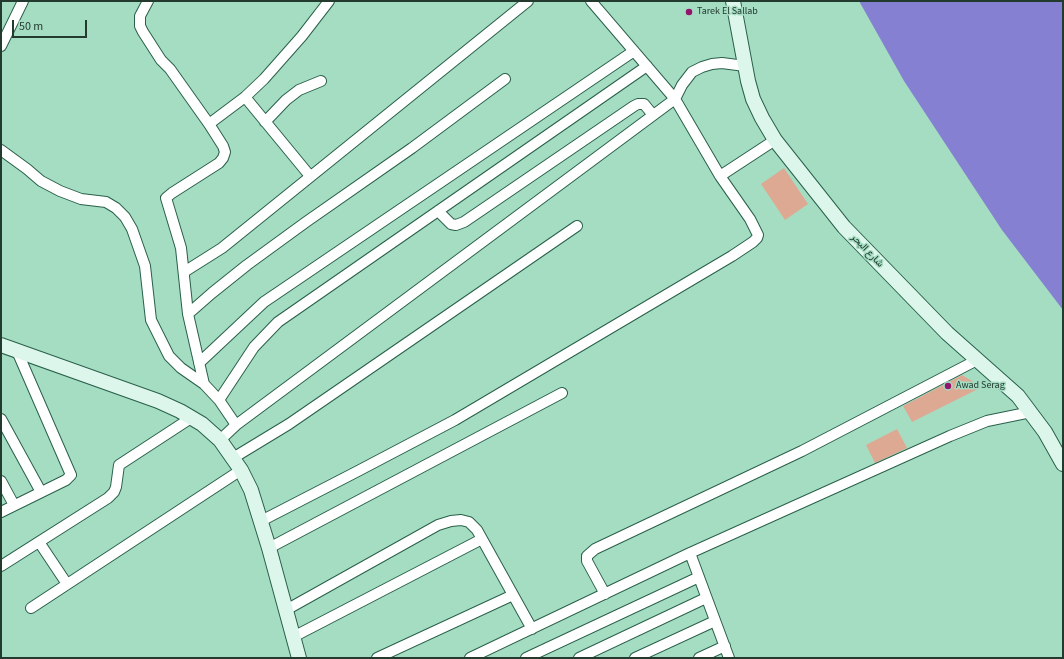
<!DOCTYPE html>
<meta charset="utf-8">
<style>
body{margin:0}
#map{position:relative;width:1064px;height:659px;overflow:hidden;background:#a5ddc3;font-family:"Source Sans 3",sans-serif}
canvas{display:block}
.frame{position:absolute;inset:0;border:2px solid #233a2f;pointer-events:none}
.scale{position:absolute;left:12px;top:20px;width:75px;height:18px;box-sizing:border-box;border:2px solid #233a2f;border-top:0;padding-left:5px;font-size:12px;line-height:14px;white-space:nowrap;color:#233a2f;-webkit-text-stroke:3px #a5ddc3;paint-order:stroke}
</style>
<div id="map">
<canvas width="1064" height="659"></canvas>
<div class="frame"></div>
<div class="scale">50 m</div>
</div>
<script>
const ctx = document.querySelector('canvas').getContext('2d');
ctx.lineJoin = 'round';
function fill(path, color) { ctx.fillStyle = color; ctx.fill(path, 'evenodd'); }
const toPath = rows => new Path2D(rows.map(r => 'M' + r).join(''));
function trace(path, color, width, dash) { ctx.strokeStyle = color; ctx.lineWidth = width; ctx.lineCap = dash ? 'butt' : 'round'; ctx.setLineDash(dash || []); ctx.stroke(path); }
function drawText(font, color, halo, rows, align = 'center') {
  ctx.font = font + ' "Source Sans 3",Vazirmatn,sans-serif'; ctx.lineWidth = 3; ctx.setLineDash([]); ctx.textBaseline = 'middle'; ctx.strokeStyle = halo; ctx.fillStyle = color; for (const [text, x, y, turn = 0] of rows) {
    ctx.save(); ctx.translate(x, y); ctx.rotate((+turn || 0) * Math.PI / 180); ctx.textAlign = isNaN(turn) ? turn : align; if (halo) ctx.strokeText(text, 0, 0); ctx.fillText(text, 0, 0); ctx.restore();
  }
}
const water = toPath([
 [859,1,1063,1,1063,310,1002,230,904,81]
]);
const building = toPath([
 [784,168,808,204,785,220,761,184],
 [962,375,982,387,912,422,903,406],
 [897,429,907,448,875,463,866,445]
]);
const street = toPath([
 [148,1,140,16,140,26,143,32,161,60,170,69,209,124,223,146,225,152,223,158,219,163,172,193,166,198,181,248,188,314,204,384],
 [1,46,23,1],
 [245,97,310,176],
 [265,122,286,100,299,90,321,81],
 [209,124,245,97,264,79,302,36,329,1],
 [1,150,27,169,41,181,60,191,81,199,106,202,116,208,125,217,132,229,145,266,151,320,169,356,181,368,204,384,219,400,236,425,220,440],
 [720,176,775,140],
 [438,211,451,224,456,225,464,222,634,106,638,104,644,104,653,115],
 [184,272,222,248,528,1],
 [188,314,212,293,247,265,306,222,412,148,505,79],
 [199,363,264,302,634,51],
 [219,400,254,347,278,322,647,66],
 [1,419,41,492],
 [236,425,675,99,682,85,692,72,702,67,712,64,722,63,745,66],
 [233,458,289,424,577,226],
 [1,481,14,505],
 [1,512,66,480,71,475,17,351],
 [261,521,358,471,455,420,732,256,753,242,757,238,758,235,750,219,720,176,675,99,591,1],
 [39,542,67,584],
 [269,548,562,393],
 [690,553,729,658],
 [1,566,108,498,114,492,116,487,119,465,191,418],
 [605,594,587,561,587,556,595,549,802,451,977,360],
 [31,608,241,470],
 [286,610,438,525,451,521,461,520,469,522,477,530,532,629],
 [293,637,482,539],
 [377,658,513,595],
 [470,658,690,553,950,436,987,421,1031,412],
 [526,658,699,577],
 [579,658,706,598],
 [635,658,715,621],
 [699,658,725,646]
]);
const secondary = toPath([
 [733,1,748,81,753,99,762,118,775,140,844,227,947,333,1018,396,1045,432,1063,464],
 [1,345,158,401,180,411,202,424,220,440,241,470,251,490,269,548,299,658]
]);
const markers = [
 [689,12,4,"#94136c"],
 [948,386,4,"#94136c"]
];
const poiNames = [
 ["Tarek El Sallab",697,12],
 ["Awad Serag",956,386]
];
const streetNames = [
 ["شارع البحر",867,251,46]
];
fill(water, '#8580d1');
fill(building, '#dda993');
trace(street, '#29604a', 12);
trace(secondary, '#29604a', 16);
trace(street, '#fff', 10);
trace(secondary, '#ddf6eb', 14);
for (const [x, y, r, color] of markers) { const dot = new Path2D(); dot.arc(x, y, r, 0, 2 * Math.PI); ctx.fillStyle = color; ctx.fill(dot); trace(dot, '#a5ddc3', 1.5); }
drawText('10px', '#233a2f', '#a5ddc3', poiNames, 'left');
drawText('10px', '#233a2f', '#a5ddc3', streetNames);
</script>
